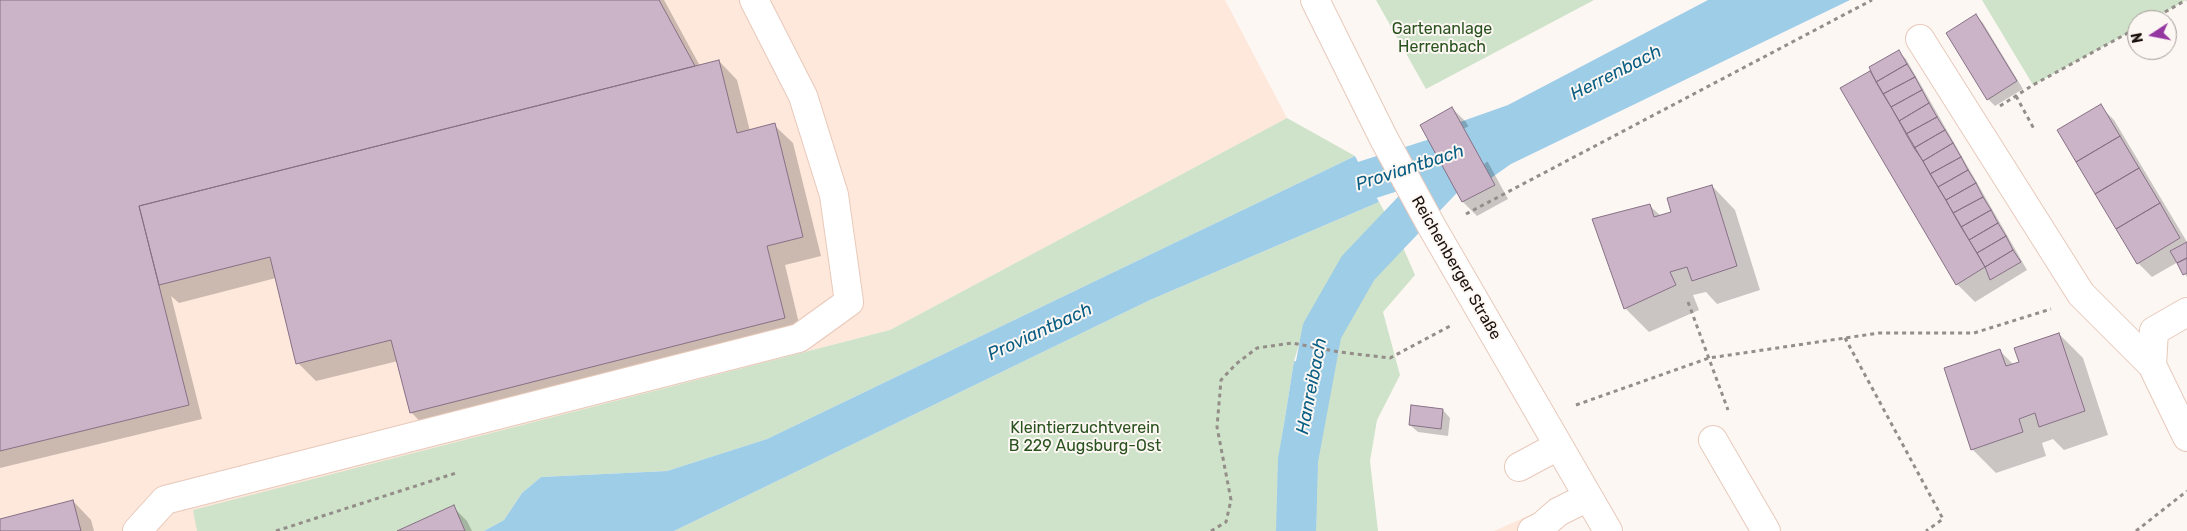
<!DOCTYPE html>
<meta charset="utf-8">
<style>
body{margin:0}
#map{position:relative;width:2187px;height:531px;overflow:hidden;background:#fdf7f4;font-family:Rubik,sans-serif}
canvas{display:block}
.north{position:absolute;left:2127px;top:10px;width:50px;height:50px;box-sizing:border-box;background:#fdf7f4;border:1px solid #a39c98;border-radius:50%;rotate:259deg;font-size:14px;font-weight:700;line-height:20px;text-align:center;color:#1d130e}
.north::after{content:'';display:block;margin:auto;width:18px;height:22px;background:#9537a0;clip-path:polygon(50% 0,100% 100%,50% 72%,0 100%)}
</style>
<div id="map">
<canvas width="2187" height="531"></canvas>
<div class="north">N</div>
</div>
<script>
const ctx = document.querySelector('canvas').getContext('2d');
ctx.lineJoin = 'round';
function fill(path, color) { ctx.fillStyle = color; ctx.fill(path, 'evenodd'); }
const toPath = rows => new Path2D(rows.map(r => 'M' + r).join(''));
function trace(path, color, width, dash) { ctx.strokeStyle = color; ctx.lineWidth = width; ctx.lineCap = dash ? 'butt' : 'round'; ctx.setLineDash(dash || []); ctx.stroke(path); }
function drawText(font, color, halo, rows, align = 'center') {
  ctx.font = font + ' Rubik,sans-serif'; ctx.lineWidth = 4; ctx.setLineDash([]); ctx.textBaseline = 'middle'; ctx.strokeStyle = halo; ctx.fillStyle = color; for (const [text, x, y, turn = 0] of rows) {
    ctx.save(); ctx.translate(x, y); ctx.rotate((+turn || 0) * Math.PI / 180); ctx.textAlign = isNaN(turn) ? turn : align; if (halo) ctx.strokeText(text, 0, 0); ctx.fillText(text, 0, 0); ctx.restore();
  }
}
const built = toPath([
 [0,0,1225,0,1287,118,890,330,194,510,197,531,0,531],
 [1539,511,1549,531,1494,531]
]);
const green = toPath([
 [1376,0,1594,0,1426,89],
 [1982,0,2186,0,2151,20,2137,20,2137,28,2033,85],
 [1287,118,1355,156,767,439,667,471,541,477,522,493,504,520,484,531,465,531,453,506,397,531,197,531,193,510,890,330],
 [1379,202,1387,216,1347,254,1304,328,1294,361,1278,462,1277,531,674,531,1150,300],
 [1402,245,1415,275,1383,312,1400,375,1377,420,1370,461,1378,531,1316,531,1318,453,1331,370,1339,352,1340,334,1365,290]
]);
const water = toPath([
 [1708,0,1850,0,1511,164,1491,178,1460,122,1508,105],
 [1355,156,1379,202,1150,300,674,531,484,531,504,520,522,493,541,477,667,471,767,439],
 [1387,216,1402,245,1365,290,1340,334,1304,328,1347,254],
 [1294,361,1331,370,1318,453,1316,531,1277,531,1278,462]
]);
const shadow = toPath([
 [0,0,664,0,700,66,719,61,737,80,750,131,774,125,793,143,821,256,785,265,802,336,429,431,411,412,398,361,316,381,298,363,276,278,179,303,171,296,202,419,0,468],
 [1976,16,1983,23,2023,89,1995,106,1988,99],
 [1899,52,1906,59,2027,270,1975,302,1957,284,1869,72,1876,79],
 [2100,106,2114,120,2187,242,2187,277,2178,262,2152,277,2138,263],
 [1452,108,1466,122,1508,199,1477,216,1463,202,1421,125],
 [1712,186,1735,210,1760,290,1717,304,1706,292,1693,295,1699,310,1649,332,1625,308,1649,205,1661,216,1672,213],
 [2059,334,2083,358,2108,435,2064,450,2053,439,2042,443,2046,456,1996,473,1972,449,2000,351,2014,365,2021,363],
 [1443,410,1450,418,1448,436,1418,432,1410,425],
 [73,501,91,520,94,531,0,531,0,520],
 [453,507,467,521,472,531,400,531]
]);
const canal = toPath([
 [1316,203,1367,180,1474,146,1488,139],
 [1296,531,1298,460,1322,331,1358,268,1471,149]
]);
const building = toPath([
 [0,0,659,0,695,66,139,206,189,405,0,451,0,0],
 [1976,14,2017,81,1987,100,1946,33,1976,14],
 [1899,50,1907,64,1876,82,1869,67,1899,50],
 [719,60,737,133,775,123,803,237,767,246,785,318,410,413,391,340,296,364,270,257,159,285,139,206,719,60],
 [1907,64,1915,77,1883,94,1876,82,1907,64],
 [1870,71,1985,267,1956,285,1840,88,1870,71],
 [1915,77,1922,90,1891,107,1883,94,1915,77],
 [1922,90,1929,103,1899,121,1891,107,1922,90],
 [1929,103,1937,117,1906,134,1899,121,1929,103],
 [2101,104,2120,136,2076,162,2057,130,2101,104],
 [1452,107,1495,185,1462,202,1420,125,1452,107],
 [1937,117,1945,130,1914,148,1906,134,1937,117],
 [1945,130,1953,143,1923,161,1914,148,1945,130],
 [2120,136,2139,168,2095,194,2076,162,2120,136],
 [1953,143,1961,157,1930,174,1923,161,1953,143],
 [1961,157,1968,170,1938,187,1930,174,1961,157],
 [2139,168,2160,203,2116,229,2095,194,2139,168],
 [1968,170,1976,183,1946,200,1938,187,1968,170],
 [1976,183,1983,197,1953,213,1946,200,1976,183],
 [1712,185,1737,266,1692,281,1687,267,1670,272,1676,285,1624,309,1592,219,1650,204,1654,217,1671,212,1667,198,1712,185],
 [1983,197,1991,210,1961,227,1953,213,1983,197],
 [2160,203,2180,238,2137,264,2116,229,2160,203],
 [1991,210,1998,223,1969,240,1961,227,1991,210],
 [1998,223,2006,236,1977,253,1969,240,1998,223],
 [2006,236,2013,250,1985,267,1977,253,2006,236],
 [2187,242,2187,258,2177,263,2170,251,2187,242],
 [2013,250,2021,262,1990,280,1985,267,2013,250],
 [2187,258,2187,273,2183,275,2177,263,2187,258],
 [2059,333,2085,411,2039,427,2035,413,2019,419,2023,432,1971,450,1944,368,2000,349,2006,366,2019,362,2014,348,2059,333],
 [1411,405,1443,409,1441,429,1409,425,1411,405],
 [73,500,81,531,0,531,0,519,73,500],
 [454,505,465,531,397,531,454,505]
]);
const path = toPath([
 [2151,20,2186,0],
 [2016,96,2034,129],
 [2000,106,2033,85,2137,28],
 [1466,214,1872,0],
 [1688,302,1728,410],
 [1845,338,1943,519,1926,531],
 [1576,405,1709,358,1879,333,1974,333,2051,309],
 [276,531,456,473],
 [1211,531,1226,522,1231,500,1217,427,1221,380,1236,364,1257,348,1292,343,1339,352,1390,358,1450,326],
 [2136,531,2187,491]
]);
const minor = toPath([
 [1315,0,1384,139,1432,227,1608,531],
 [1920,39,2081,294,2152,365],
 [2187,312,2154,331,2152,365,2187,437],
 [1713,440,1766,531],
 [1519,467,1558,446],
 [137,531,165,500,799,338,849,302,834,195,803,96,754,0],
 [1532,531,1542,526,1558,512,1588,497]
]);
const parkNames = [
 ["Gartenanlage",1442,29],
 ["Herrenbach",1442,47],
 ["Kleintierzuchtverein",1085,428],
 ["B 229 Augsburg-Ost",1085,446]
];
const streetNames = [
 ["Reichenberger Straße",1456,268,60]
];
const waterNames = [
 ["Herrenbach",1616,73,-27],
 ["Proviantbach",1410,168,-18],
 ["Proviantbach",1040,332,-25],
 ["Hanreibach",1312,386,-79]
];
fill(built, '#fee7db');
fill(green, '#cee3c9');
fill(water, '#9ecde8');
fill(shadow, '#0003');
trace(canal, '#9ecde8', 40);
fill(building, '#cbb3c8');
trace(building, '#877185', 1);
trace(minor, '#e7c9ba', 30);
trace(path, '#948d89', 3, [4, 4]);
trace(minor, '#fff', 28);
drawText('16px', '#29521e', '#fdf7f4', parkNames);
drawText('16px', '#1d130e', '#fdf7f4', streetNames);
drawText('italic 18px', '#095e83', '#fdf7f4', waterNames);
</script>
